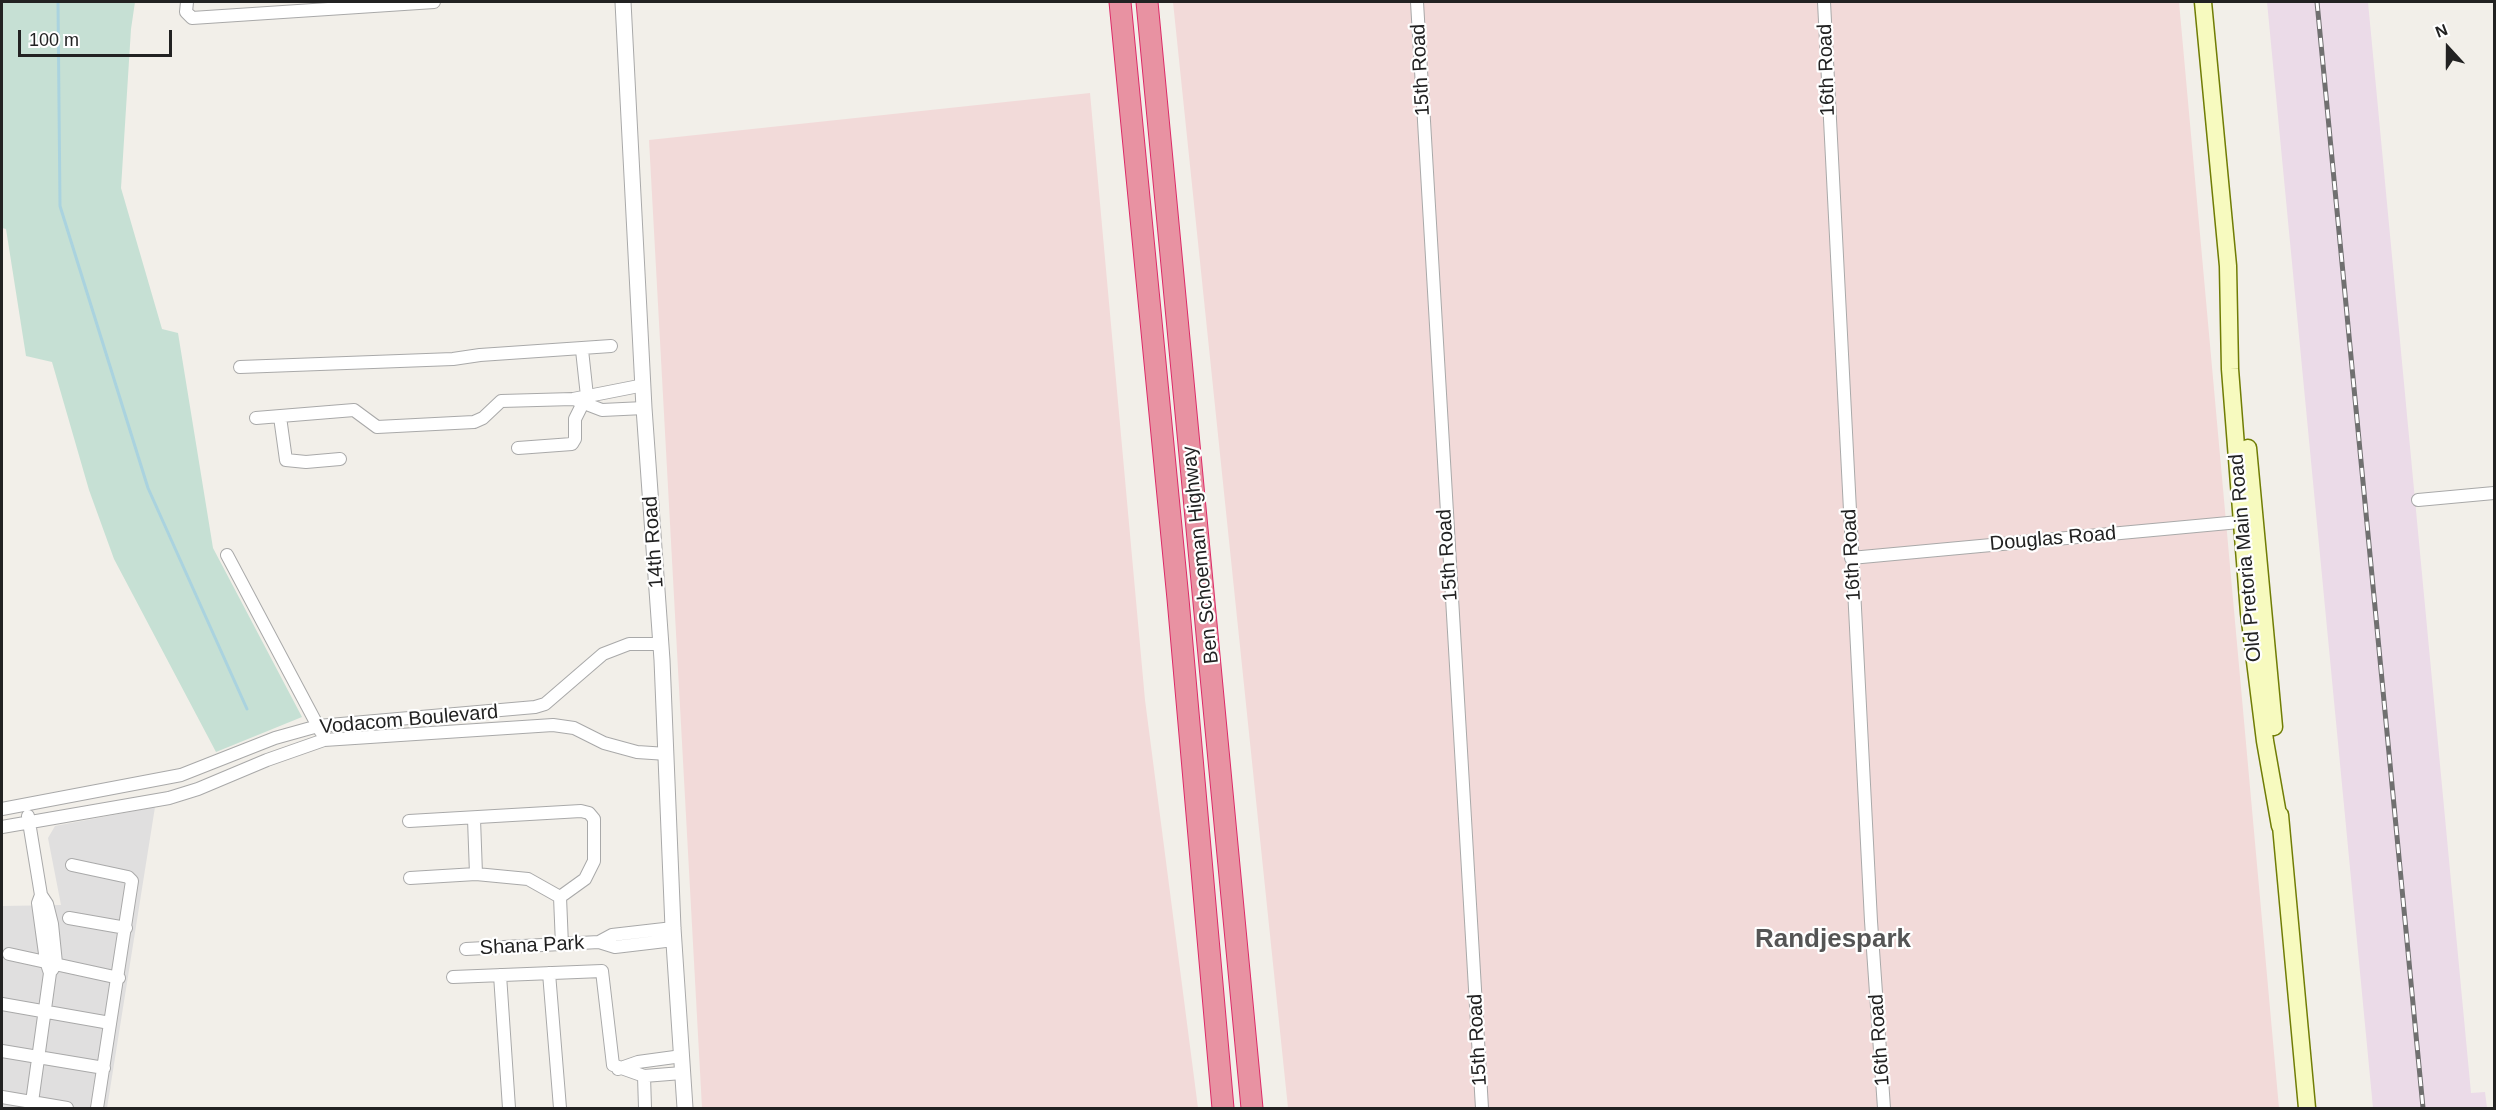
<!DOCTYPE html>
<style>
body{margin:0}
#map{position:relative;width:2496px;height:1110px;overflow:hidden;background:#f2efe9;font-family:Helvetica,sans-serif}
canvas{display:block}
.frame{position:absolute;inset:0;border:3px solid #222;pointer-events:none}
.north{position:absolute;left:2418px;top:18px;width:60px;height:60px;-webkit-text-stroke:4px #fff;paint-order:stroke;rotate:339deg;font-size:16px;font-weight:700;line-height:24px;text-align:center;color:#222}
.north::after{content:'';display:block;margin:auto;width:21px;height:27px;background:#222;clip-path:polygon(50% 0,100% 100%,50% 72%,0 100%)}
.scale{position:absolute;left:18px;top:30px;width:154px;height:27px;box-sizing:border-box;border:3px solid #222;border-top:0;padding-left:8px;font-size:18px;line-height:21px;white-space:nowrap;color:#222;-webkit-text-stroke:4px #fff;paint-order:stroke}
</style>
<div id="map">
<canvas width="2496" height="1110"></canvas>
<div class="frame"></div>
<div class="north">N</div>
<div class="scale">100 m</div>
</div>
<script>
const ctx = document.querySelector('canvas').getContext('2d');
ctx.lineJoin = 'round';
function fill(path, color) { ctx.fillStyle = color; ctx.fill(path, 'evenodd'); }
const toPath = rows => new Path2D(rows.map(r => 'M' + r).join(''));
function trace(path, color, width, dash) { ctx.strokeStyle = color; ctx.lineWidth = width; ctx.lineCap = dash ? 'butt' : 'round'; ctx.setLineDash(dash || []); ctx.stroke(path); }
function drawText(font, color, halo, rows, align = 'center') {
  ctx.font = font + ' Helvetica,sans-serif'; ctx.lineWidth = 4.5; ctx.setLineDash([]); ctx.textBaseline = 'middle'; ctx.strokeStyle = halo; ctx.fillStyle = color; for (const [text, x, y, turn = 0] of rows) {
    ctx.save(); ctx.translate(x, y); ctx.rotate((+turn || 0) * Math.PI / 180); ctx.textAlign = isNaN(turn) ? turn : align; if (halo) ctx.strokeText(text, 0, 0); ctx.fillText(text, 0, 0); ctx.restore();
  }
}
const residential = toPath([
 [155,807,107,1108,2,1108,2,906,61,905,48,838,55,826]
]);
const commercial = toPath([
 [1173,2,2179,2,2279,1108,1288,1108],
 [1090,93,1145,700,1198,1108,702,1108,649,140]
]);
const industrial = toPath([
 [2267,2,2368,2,2471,1093,2485,1092,2487,1108,2373,1108]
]);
const wetland = toPath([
 [2,2,135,2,131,29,121,188,162,329,178,333,213,548,302,717,216,752,114,559,89,490,52,362,26,356,6,229,2,228]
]);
const stream = toPath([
 [58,2,60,206,148,488,247,709]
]);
const minor = toPath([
 [187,2,186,12,192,18,434,2],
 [1417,2,1482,1108],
 [1824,2,1871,921,1884,1108],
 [582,350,587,396],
 [240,367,453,359,480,355,611,346],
 [576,400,602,410,644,408],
 [280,417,286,460,306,462,340,459],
 [256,418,354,410,377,427,474,422,483,418,501,401,573,399,644,385],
 [518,448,572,444,575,439,575,419,583,403],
 [2418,500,2494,493],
 [227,555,321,732],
 [1851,558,2250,521],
 [2,809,181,775,275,738,318,726,535,707,545,704,603,654,629,644,661,644],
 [28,816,41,895,38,903,46,961,50,973,32,1102],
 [474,819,476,874],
 [409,821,581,811,589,813,594,819,594,861,585,879,560,897,562,945],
 [2,827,169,798,198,789,267,760,324,740,553,725,574,728,604,743,637,752,667,754],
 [72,865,128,877,132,881,97,1108],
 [410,878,476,874,528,879,560,897],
 [41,895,47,904,52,924,56,963,52,970],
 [69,918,126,928],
 [599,942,612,935,673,928],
 [466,949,599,942,615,947,674,940],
 [9,954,119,978],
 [549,973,560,1108],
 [500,975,509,1108],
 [453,977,602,971,613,1065,644,1076,682,1073],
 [2,1004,110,1023],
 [2,1051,104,1068],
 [618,1069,638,1062,682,1056],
 [644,1076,645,1108],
 [2,1097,67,1108]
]);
const tertiary = toPath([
 [623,2,644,408,662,660,673,928,685,1108]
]);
const secondary = toPath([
 [2203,2,2228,266,2230,369,2249,613,2265,741,2280,826],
 [2248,448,2274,727],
 [2280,815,2307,1108]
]);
const motorway = toPath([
 [1120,2,1178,599,1223,1108],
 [1147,2,1252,1108]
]);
const rail = toPath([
 [2317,2,2423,1108]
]);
const streetNames = [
 ["15th Road",1421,70,-93],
 ["16th Road",1827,70,-92],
 ["Douglas Road",2053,539,-5],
 ["14th Road",654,542,-94],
 ["Ben Schoeman Highway",1201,555,-96],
 ["15th Road",1448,555,-94],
 ["16th Road",1852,555,-93],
 ["Old Pretoria Main Road",2246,558,-95],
 ["Vodacom Boulevard",409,720,-5],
 ["Shana Park",532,946,-3],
 ["15th Road",1478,1040,-93],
 ["16th Road",1880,1040,-94]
];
const districtNames = [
 ["Randjespark",1833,940]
];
fill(residential, '#e0dfdf');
fill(commercial, '#f2dad9');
fill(industrial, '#ebdbe8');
fill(wetland, '#c6e0d4');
trace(stream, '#aad3df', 3);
trace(minor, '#a9a9a9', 14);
trace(tertiary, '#a9a9a9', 17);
trace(secondary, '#707d05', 19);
trace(motorway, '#dc2a67', 23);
trace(minor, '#fff', 12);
trace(tertiary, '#fff', 15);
trace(secondary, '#f7fabf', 16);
trace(motorway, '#e892a2', 21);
trace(rail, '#707070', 5);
trace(rail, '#fff', 3, [9]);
drawText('20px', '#222', '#fff', streetNames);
drawText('bold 26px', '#555', '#fff', districtNames);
</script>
